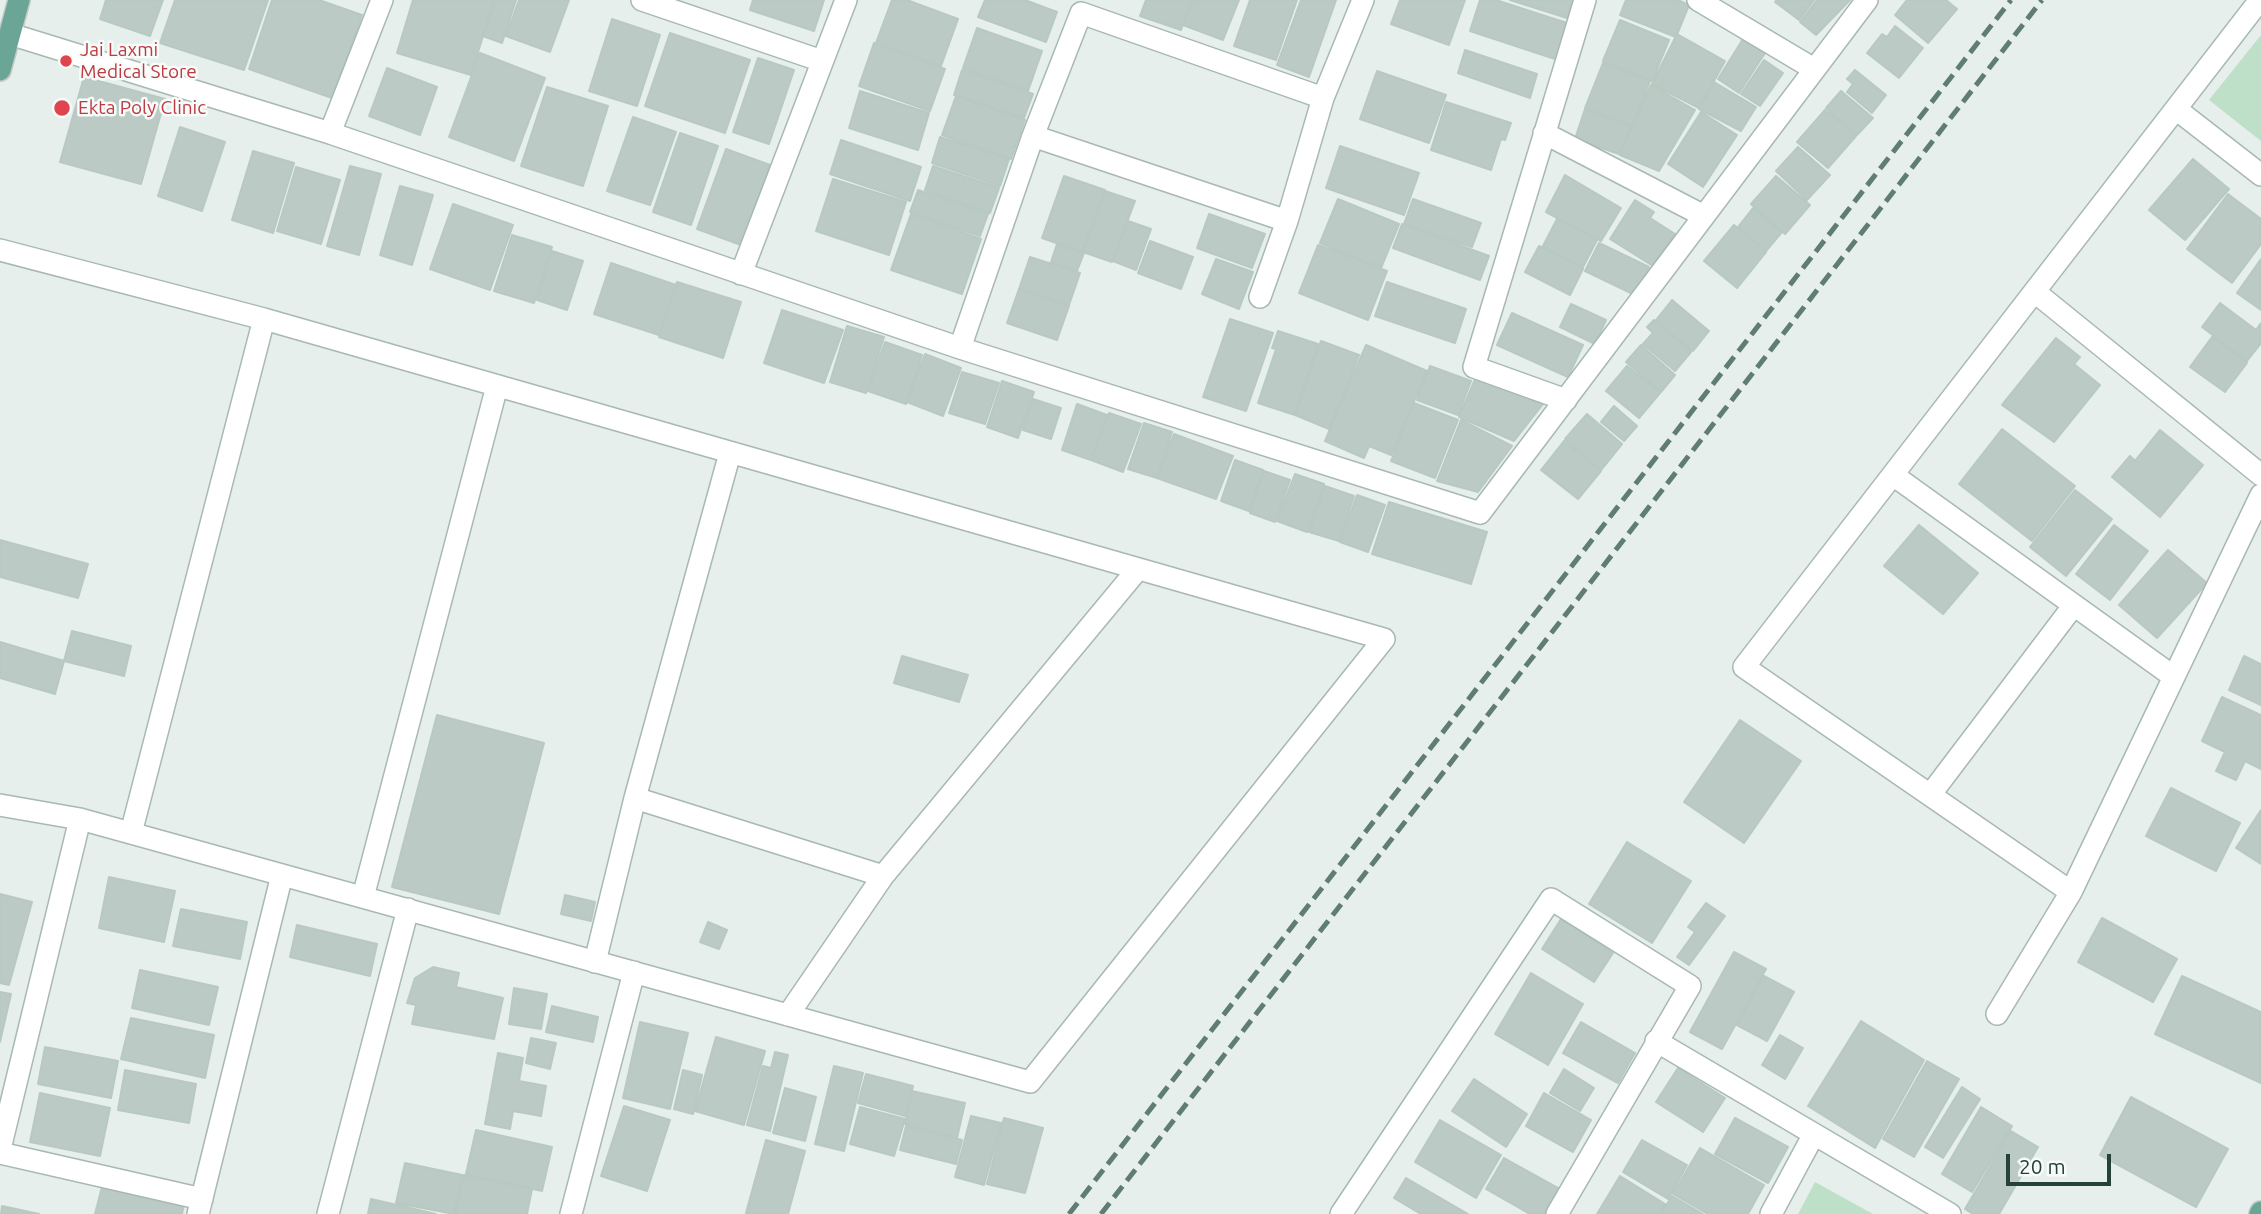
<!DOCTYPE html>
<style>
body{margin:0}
#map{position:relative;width:2261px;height:1214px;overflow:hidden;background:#e6efeb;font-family:Ubuntu,sans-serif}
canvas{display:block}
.scale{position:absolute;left:2006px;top:1154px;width:105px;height:32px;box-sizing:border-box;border:4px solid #24423a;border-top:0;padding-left:9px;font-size:21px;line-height:24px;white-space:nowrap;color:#24423a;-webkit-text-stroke:5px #f7fbf9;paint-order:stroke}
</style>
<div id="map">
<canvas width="2261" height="1214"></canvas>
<div class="scale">20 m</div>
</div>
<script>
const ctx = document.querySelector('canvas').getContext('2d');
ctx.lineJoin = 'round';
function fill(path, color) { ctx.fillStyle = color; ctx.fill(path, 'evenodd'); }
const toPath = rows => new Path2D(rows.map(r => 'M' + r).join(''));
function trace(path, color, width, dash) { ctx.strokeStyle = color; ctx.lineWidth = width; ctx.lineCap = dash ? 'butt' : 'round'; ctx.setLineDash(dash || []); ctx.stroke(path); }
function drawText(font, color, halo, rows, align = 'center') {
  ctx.font = font + ' Ubuntu,sans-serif'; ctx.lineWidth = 5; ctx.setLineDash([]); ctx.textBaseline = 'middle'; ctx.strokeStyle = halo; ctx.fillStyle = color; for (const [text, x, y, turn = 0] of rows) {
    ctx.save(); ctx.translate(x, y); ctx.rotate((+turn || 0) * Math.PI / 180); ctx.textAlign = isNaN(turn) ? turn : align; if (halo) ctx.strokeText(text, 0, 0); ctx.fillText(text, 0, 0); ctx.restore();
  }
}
const green = toPath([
 [2261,35,2261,141,2209,100],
 [1815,1182,1873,1214,1798,1214]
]);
const building = toPath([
 [106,0,163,0,150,36,100,19,106,0],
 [175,0,268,0,244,70,160,43,175,0],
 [272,0,319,0,362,15,332,98,249,69,272,0],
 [413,0,494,0,471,75,397,53,413,0],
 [496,0,516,0,502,43,483,36,496,0],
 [519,0,569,0,550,52,506,36,519,0],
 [753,0,824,0,814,31,750,10,753,0],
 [892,0,907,0,958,19,941,66,876,43,892,0],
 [985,0,1025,0,1057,12,1046,42,978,17,985,0],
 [1146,0,1191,0,1181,30,1140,16,1146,0],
 [1193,0,1239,0,1223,40,1183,25,1193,0],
 [1250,0,1297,0,1276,60,1234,46,1250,0],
 [1301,0,1336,0,1309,77,1277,65,1301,0],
 [1400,0,1465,0,1449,45,1391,24,1400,0],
 [1480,0,1496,0,1570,24,1558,60,1470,31,1480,0],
 [1510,0,1573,0,1567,18,1510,0],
 [1626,0,1678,0,1689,5,1676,37,1620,15,1626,0],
 [1777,0,1814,0,1799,20,1775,2,1777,0],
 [1817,0,1850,0,1816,35,1800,22,1817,0],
 [1907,0,1946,0,1957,9,1928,43,1895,15,1907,0],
 [612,19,660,35,637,106,589,91,612,19],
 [1620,20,1669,40,1652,81,1603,61,1620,20],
 [1895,26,1923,48,1899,78,1867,53,1882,34,1887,37,1895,26],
 [977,28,1042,51,1028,91,963,68,977,28],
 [670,33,750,60,725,133,645,106,670,33],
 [1677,34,1725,61,1699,108,1652,84,1677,34],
 [1743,39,1765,53,1739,93,1718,79,1743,39],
 [874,43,945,69,930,111,859,86,874,43],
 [1465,50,1537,74,1530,98,1458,73,1465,50],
 [480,53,545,78,514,161,449,137,480,53],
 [758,58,794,70,769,144,733,132,758,58],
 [1764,60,1783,73,1760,106,1741,94,1764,60],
 [1603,63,1650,81,1632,126,1585,108,1603,63],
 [387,68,437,87,420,135,369,116,387,68],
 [962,70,1033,94,1024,118,954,95,962,70],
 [1855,70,1886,95,1872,113,1847,92,1853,84,1847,79,1855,70],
 [1377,71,1446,95,1429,143,1360,119,1377,71],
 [84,77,165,99,141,184,60,162,84,77],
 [1714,82,1756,107,1741,131,1699,109,1714,82],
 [1651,85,1695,110,1659,171,1620,155,1651,85],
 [547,87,608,106,583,186,521,166,547,87],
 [860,91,929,113,918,150,849,128,860,91],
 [1841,91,1873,118,1857,135,1826,108,1841,91],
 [956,96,1025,120,1011,159,942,135,956,96],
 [1446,102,1511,123,1505,140,1501,139,1491,170,1431,150,1446,102],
 [1585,109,1631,126,1619,154,1575,139,1585,109],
 [1825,110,1856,136,1828,168,1797,142,1825,110],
 [1701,112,1737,135,1703,187,1668,164,1701,112],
 [633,117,676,132,650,205,607,191,633,117],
 [180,127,225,142,202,211,158,196,180,127],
 [680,133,718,146,691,225,653,212,680,133],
 [940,137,1009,159,1000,186,932,163,940,137],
 [841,140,921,167,910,201,830,174,841,140],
 [1340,146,1419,173,1404,215,1326,188,1340,146],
 [1798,147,1830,175,1807,200,1776,171,1798,147],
 [726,149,770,165,741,245,697,229,726,149],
 [253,151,294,163,273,233,232,220,253,151],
 [2193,159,2229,189,2185,240,2149,210,2193,159],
 [350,166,381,174,359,255,327,246,350,166],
 [933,166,999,188,990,213,925,190,933,166],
 [296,167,340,180,321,244,277,231,296,167],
 [1565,175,1621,208,1601,241,1546,212,1565,175],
 [1064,176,1105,190,1082,252,1042,238,1064,176],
 [1776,176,1810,205,1785,234,1751,204,1776,176],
 [833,179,906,202,889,255,816,231,833,179],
 [400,186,433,195,412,265,380,255,400,186],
 [918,190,988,214,980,236,910,212,918,190],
 [1105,191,1135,201,1112,262,1083,252,1105,191],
 [2228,194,2261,219,2261,244,2232,283,2187,249,2228,194],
 [1338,199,1399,224,1381,268,1320,243,1338,199],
 [1413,199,1481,223,1472,247,1404,224,1413,199],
 [1635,200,1654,212,1650,218,1675,234,1653,266,1610,239,1635,200],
 [453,204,513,225,490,290,430,269,453,204],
 [1753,208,1782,232,1766,251,1738,227,1753,208],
 [911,214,981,239,962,294,891,270,911,214],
 [1209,214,1265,234,1252,268,1197,248,1209,214],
 [1557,219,1597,240,1583,267,1543,246,1557,219],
 [1128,221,1151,229,1136,270,1113,261,1128,221],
 [1402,224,1489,256,1480,280,1393,248,1402,224],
 [1734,225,1766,252,1737,288,1704,261,1734,225],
 [512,235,552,247,534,303,494,291,512,235],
 [1150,241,1193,257,1181,289,1138,273,1150,241],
 [1599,243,1649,267,1635,295,1585,271,1599,243],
 [1057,244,1084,253,1077,271,1051,262,1057,244],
 [1318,245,1387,271,1368,320,1299,293,1318,245],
 [1539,246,1583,269,1570,295,1525,272,1539,246],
 [552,251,583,261,567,310,537,300,552,251],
 [1030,257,1080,273,1069,305,1019,289,1030,257],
 [1216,259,1253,272,1239,309,1202,294,1216,259],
 [2261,259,2261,310,2237,293,2261,259],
 [611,263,676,285,659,335,594,314,611,263],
 [677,282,741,302,723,358,659,337,677,282],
 [1387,282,1466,309,1455,343,1375,316,1387,282],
 [1019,289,1069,306,1057,340,1007,323,1019,289],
 [1672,300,1709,331,1693,351,1656,320,1672,300],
 [2220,303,2256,330,2261,323,2261,343,2247,361,2202,327,2220,303],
 [1571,304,1606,320,1595,344,1560,327,1571,304],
 [782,310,843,330,824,383,764,363,782,310],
 [1512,313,1583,345,1568,377,1497,345,1512,313],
 [1230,319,1273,333,1246,411,1203,397,1230,319],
 [1654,320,1691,352,1675,371,1643,344,1653,333,1647,327,1654,320],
 [847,326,884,337,866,393,830,382,847,326],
 [1278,331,1318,344,1295,415,1258,403,1276,349,1272,348,1278,331],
 [2212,337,2247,363,2225,392,2190,367,2212,337],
 [2056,338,2080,357,2074,364,2100,385,2054,442,2002,405,2056,338],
 [1321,341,1359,355,1329,429,1295,415,1321,341],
 [885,342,922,355,906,404,868,391,885,342],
 [1366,345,1427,371,1391,455,1369,446,1364,458,1325,441,1366,345],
 [1641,345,1675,375,1661,392,1626,362,1641,345],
 [925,354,961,368,943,416,907,402,925,354],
 [1430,366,1471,381,1458,415,1417,400,1430,366],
 [1627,366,1660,393,1639,418,1606,391,1627,366],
 [962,372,999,383,985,424,949,413,962,372],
 [1476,377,1543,404,1514,441,1459,417,1476,377],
 [1002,381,1034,392,1018,438,987,427,1002,381],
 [1033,399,1061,408,1051,439,1023,430,1033,399],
 [1414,403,1458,420,1435,478,1391,461,1414,403],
 [1077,404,1107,415,1091,460,1062,450,1077,404],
 [1614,406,1637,426,1624,441,1601,422,1614,406],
 [1109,413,1141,424,1123,472,1091,460,1109,413],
 [1587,414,1622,444,1601,470,1565,439,1587,414],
 [1461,420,1512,446,1478,492,1437,481,1461,420],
 [1144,423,1172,432,1157,478,1128,469,1144,423],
 [2002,429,2075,486,2032,541,1959,484,2002,429],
 [2160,430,2203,465,2160,517,2112,477,2130,456,2135,461,2160,430],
 [1174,434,1233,456,1216,499,1157,478,1174,434],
 [1564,441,1601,471,1578,499,1541,470,1564,441],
 [1235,460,1263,470,1249,511,1221,501,1235,460],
 [1264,471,1290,480,1275,522,1250,513,1264,471],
 [1295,474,1324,484,1307,532,1277,521,1295,474],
 [1325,486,1354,496,1339,541,1309,532,1325,486],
 [2075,490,2112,519,2066,576,2030,547,2075,490],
 [1357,495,1385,505,1368,552,1340,542,1357,495],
 [1389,502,1487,532,1471,584,1372,554,1389,502],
 [1919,525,1978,573,1943,614,1884,566,1919,525],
 [2114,525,2148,551,2110,600,2076,574,2114,525],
 [0,540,88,564,78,598,0,577,0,540],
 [2168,550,2207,583,2157,638,2119,605,2168,550],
 [72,631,131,646,124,676,64,661,72,631],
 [0,642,64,661,55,694,0,678,0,642],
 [902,656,968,675,959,702,894,683,902,656],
 [2244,656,2261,664,2261,705,2229,690,2244,656],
 [2222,697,2261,715,2261,769,2245,761,2236,780,2216,771,2225,752,2202,741,2222,697],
 [437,715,544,743,499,914,392,887,437,715],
 [1740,720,1801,761,1744,843,1684,802,1740,720],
 [2171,788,2240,823,2216,871,2146,836,2171,788],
 [2261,810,2261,864,2236,848,2261,810],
 [1627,842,1691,881,1652,943,1589,904,1627,842],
 [109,877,175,891,164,942,99,928,109,877],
 [0,894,32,902,9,985,0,983,0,894],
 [565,895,595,902,591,921,561,914,565,895],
 [1706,903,1725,916,1689,965,1677,957,1695,932,1688,927,1706,903],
 [181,909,247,922,240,959,173,946,181,909],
 [2102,918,2177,959,2153,1002,2078,962,2102,918],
 [1561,919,1613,953,1594,982,1542,949,1561,919],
 [708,922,727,930,719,949,700,942,708,922],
 [297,925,377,944,370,976,290,957,297,925],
 [1734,952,1766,969,1722,1049,1690,1032,1734,952],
 [433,967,459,973,456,987,503,998,494,1039,412,1024,416,1005,407,1003,415,978,433,967],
 [140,970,218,987,209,1025,132,1008,140,970],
 [1531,973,1583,1004,1548,1065,1495,1034,1531,973],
 [1764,976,1794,992,1767,1041,1737,1025,1764,976],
 [2182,976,2261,1012,2261,1083,2155,1034,2182,976],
 [514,988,547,994,541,1029,509,1024,514,988],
 [0,992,11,994,0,1042,0,992],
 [552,1006,598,1017,593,1042,546,1032,552,1006],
 [131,1018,214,1035,205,1078,121,1059,131,1018],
 [1861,1021,1924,1060,1875,1148,1808,1106,1861,1021],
 [640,1022,688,1033,670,1109,623,1098,640,1022],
 [1581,1022,1635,1053,1618,1083,1563,1053,1581,1022],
 [1780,1035,1803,1048,1785,1079,1762,1065,1780,1035],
 [716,1037,765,1051,744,1125,695,1111,716,1037],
 [531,1038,556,1043,550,1069,526,1063,531,1038],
 [45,1047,118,1061,111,1098,38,1084,45,1047],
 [775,1052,788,1055,770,1131,747,1125,763,1066,771,1068,775,1052],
 [498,1053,523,1058,519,1081,546,1086,541,1116,513,1111,510,1129,485,1124,498,1053],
 [1927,1061,1959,1079,1914,1157,1883,1139,1927,1061],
 [834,1066,863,1073,844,1151,815,1144,834,1066],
 [1678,1068,1725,1098,1703,1132,1656,1102,1678,1068],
 [1564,1069,1594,1088,1580,1111,1550,1093,1564,1069],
 [125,1070,196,1084,189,1123,118,1110,125,1070],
 [683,1070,702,1075,693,1114,674,1109,683,1070],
 [866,1074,913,1086,905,1116,858,1103,866,1074],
 [1474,1079,1527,1114,1506,1147,1452,1111,1474,1079],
 [1962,1087,1980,1099,1943,1158,1925,1147,1962,1087],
 [785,1088,816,1097,805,1141,773,1133,785,1088],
 [912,1091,965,1103,957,1138,905,1124,912,1091],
 [40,1093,110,1108,100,1156,30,1142,40,1093],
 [1544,1093,1591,1120,1573,1152,1526,1126,1544,1093],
 [2131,1097,2228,1149,2196,1207,2100,1155,2131,1097],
 [624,1106,670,1120,647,1191,601,1176,624,1106],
 [860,1107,905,1119,894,1156,850,1144,860,1107],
 [1981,1107,2012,1126,1972,1192,1942,1174,1981,1107],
 [971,1116,1001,1123,984,1185,955,1177,971,1116],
 [1004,1118,1043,1128,1025,1193,987,1184,1004,1118],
 [1735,1118,1788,1147,1768,1183,1715,1154,1735,1118],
 [1440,1120,1501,1155,1476,1198,1415,1162,1440,1120],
 [906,1126,962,1140,956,1164,900,1150,906,1126],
 [476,1130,552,1147,542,1191,466,1174,476,1130],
 [2011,1131,2038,1147,1999,1214,1973,1214,1965,1209,2011,1131],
 [766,1140,805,1151,788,1214,746,1213,766,1140],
 [1642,1140,1687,1165,1668,1199,1623,1172,1642,1140],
 [1700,1148,1764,1185,1748,1214,1708,1214,1673,1194,1700,1148],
 [1504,1158,1560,1189,1547,1214,1530,1214,1486,1189,1504,1158],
 [405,1163,462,1175,454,1214,396,1203,405,1163],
 [464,1175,532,1189,527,1214,456,1214,464,1175],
 [1620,1176,1665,1204,1659,1214,1597,1214,1620,1176],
 [1406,1178,1468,1214,1421,1214,1394,1198,1406,1178],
 [103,1183,184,1204,182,1214,95,1214,103,1183],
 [1672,1196,1703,1214,1661,1214,1672,1196],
 [371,1199,436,1214,368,1214,371,1199],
 [2,1206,39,1214,1,1214,2,1206]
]);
const minor = toPath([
 [642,0,822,61],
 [1698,0,1814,69],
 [10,34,330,133,960,348,1480,513,1867,0],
 [2176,109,2261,175],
 [330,133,382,0],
 [1544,133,1704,216],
 [1033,136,1287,221,1323,98,1363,0],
 [0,250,264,319,1384,639,1030,1082,80,819,0,805],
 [741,274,846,0],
 [2035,292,2261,475],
 [1260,297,1287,221],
 [960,348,1033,136,1081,13,1323,98],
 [1566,400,1474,367,1585,0],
 [1893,475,2174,677],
 [1930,795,2074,605],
 [635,798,883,876],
 [131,833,264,319],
 [2071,892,1744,667,2260,0],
 [363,897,497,386],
 [595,962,635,798,730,453],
 [1997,1014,2071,892,2261,495],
 [788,1015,883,876,1138,569],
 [1656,1041,1950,1214],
 [0,1149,80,819],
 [0,1153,202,1199],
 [198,1214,282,875],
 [328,1214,408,909],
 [571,1214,634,972],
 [1341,1214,1551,899,1690,986,1557,1214],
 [1771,1214,1814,1134]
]);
const major = toPath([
 [0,70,19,0],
 [2260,1214,2261,1212]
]);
const rail = toPath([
 [1069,1214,2011,0],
 [1101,1214,2042,0]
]);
const markers = [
 [66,61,7,"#e0444e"],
 [62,108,9,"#e0444e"]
];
const healthNames = [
 ["Jai Laxmi",80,50],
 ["Medical Store",80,72],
 ["Ekta Poly Clinic",78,108]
];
fill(green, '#bfe0c8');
fill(building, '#bbcac4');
trace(building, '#b8c9c2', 2);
trace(minor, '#a8b8b2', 24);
trace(major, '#c2cac8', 24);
trace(minor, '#fff', 21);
trace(major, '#6aa596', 21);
trace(rail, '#5f7d75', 5, [14, 7]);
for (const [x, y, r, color] of markers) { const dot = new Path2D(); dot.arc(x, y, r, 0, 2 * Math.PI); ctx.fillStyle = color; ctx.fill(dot); trace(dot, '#f7fbf9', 2.5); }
drawText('19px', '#be3a42', '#f7fbf9', healthNames, 'left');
</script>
